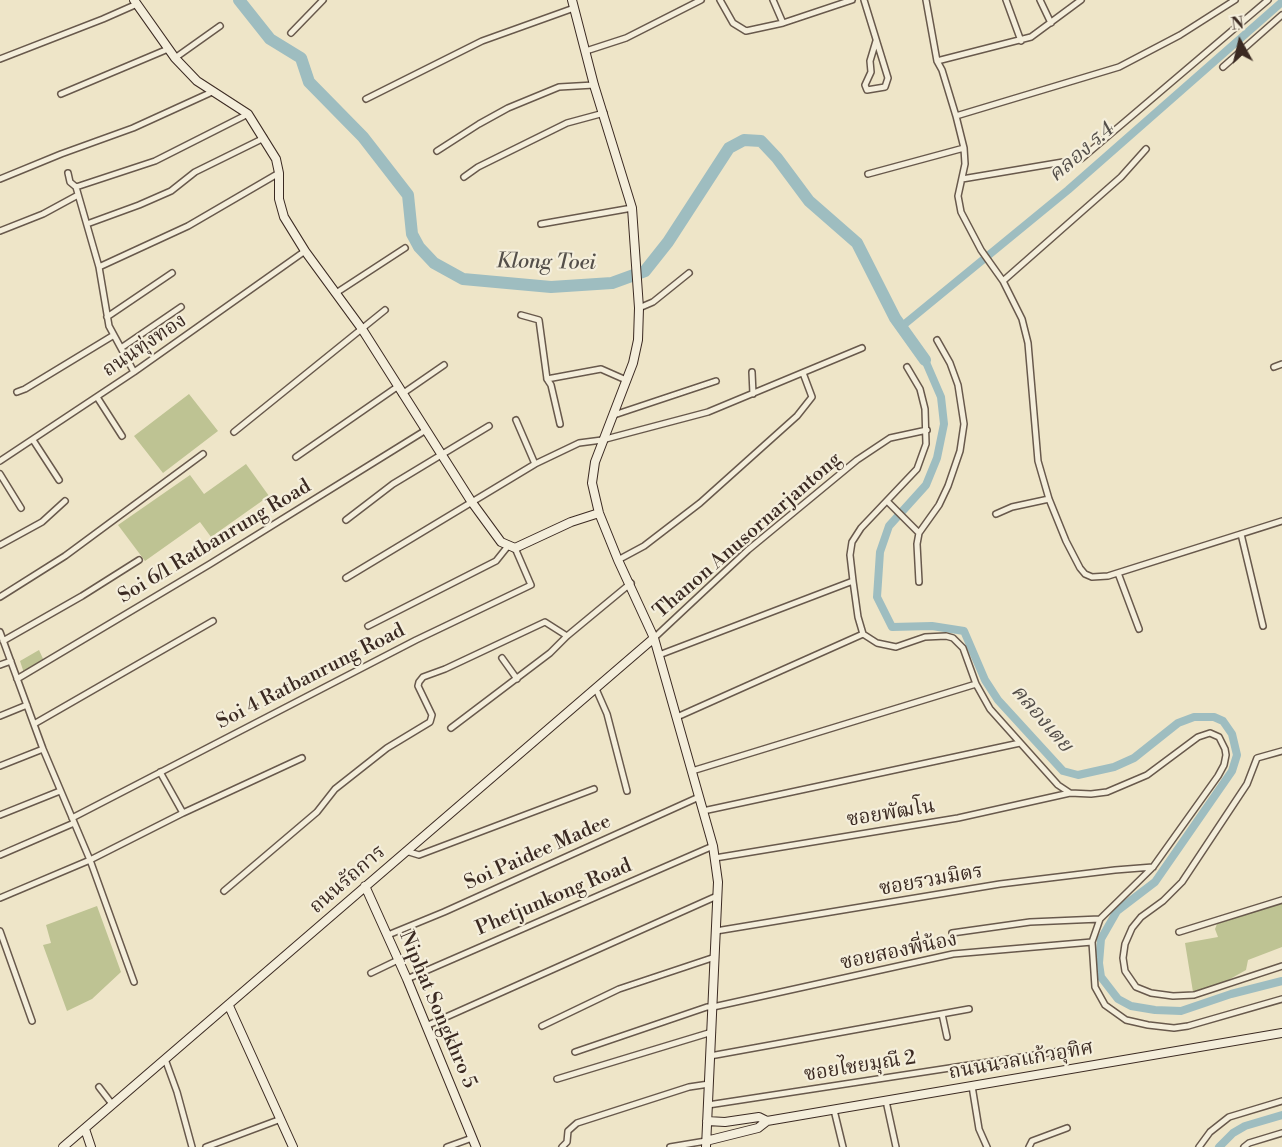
<!DOCTYPE html>
<meta charset="utf-8">
<style>
body{margin:0}
#map{position:relative;width:1282px;height:1147px;overflow:hidden;background:#eee5c8;font-family:"Libre Bodoni",serif}
canvas{display:block}
.north{position:absolute;left:1210px;top:12px;width:60px;height:60px;-webkit-text-stroke:4px #f4eedb;paint-order:stroke;rotate:352deg;font-size:16px;font-weight:700;line-height:24px;text-align:center;color:#3b2a22}
.north::after{content:'';display:block;margin:auto;width:21px;height:27px;background:#3b2a22;clip-path:polygon(50% 0,100% 100%,50% 72%,0 100%)}
</style>
<div id="map">
<canvas width="1282" height="1147"></canvas>
<div class="north">N</div>
</div>
<script>
const ctx = document.querySelector('canvas').getContext('2d');
ctx.lineJoin = 'round';
function fill(path, color) { ctx.fillStyle = color; ctx.fill(path, 'evenodd'); }
const toPath = rows => new Path2D(rows.map(r => 'M' + r).join(''));
function trace(path, color, width, dash) { ctx.strokeStyle = color; ctx.lineWidth = width; ctx.lineCap = dash ? 'butt' : 'round'; ctx.setLineDash(dash || []); ctx.stroke(path); }
function drawText(font, color, halo, rows, align = 'center') {
  ctx.font = font + ' "Libre Bodoni","Noto Serif Thai",serif'; ctx.lineWidth = 4.5; ctx.setLineDash([]); ctx.textBaseline = 'middle'; ctx.strokeStyle = halo; ctx.fillStyle = color; for (const [text, x, y, turn = 0] of rows) {
    ctx.save(); ctx.translate(x, y); ctx.rotate((+turn || 0) * Math.PI / 180); ctx.textAlign = isNaN(turn) ? turn : align; if (halo) ctx.strokeText(text, 0, 0); ctx.fillText(text, 0, 0); ctx.restore();
  }
}
const green = toPath([
 [189,394,218,431,163,473,134,436],
 [246,464,269,496,211,537,200,522,145,561,118,525,190,475,204,494],
 [39,650,44,661,24,673,20,661],
 [1282,903,1282,947,1248,960,1246,970,1223,983,1193,992,1185,943,1218,937,1215,929,1217,924],
 [97,906,121,972,92,999,67,1011,43,945,51,943,46,925]
]);
const canal = toPath([
 [901,327,1068,190,1282,2],
 [925,360,941,397,944,424,937,458,926,485,889,526,880,552,877,597,892,627,932,626,964,631,985,680,998,700,1063,771,1078,775,1114,767,1134,758,1178,723,1194,717,1214,717,1223,721,1232,734,1237,755,1232,771,1155,882,1117,911,1101,939,1099,963,1101,977,1118,999,1131,1006,1155,1010,1181,1011,1231,994,1282,981],
 [1219,1147,1233,1133,1245,1126,1282,1115]
]);
const river = toPath([
 [239,0,270,39,301,58,309,82,363,137,408,195,412,234,419,247,434,263,463,279,551,287,612,283,645,271,668,242,729,148,744,140,761,141,777,158,809,201,857,243,895,318,925,360]
]);
const street = toPath([
 [720,0,733,23,746,31,783,23,852,0],
 [773,0,783,23],
 [864,0,888,78,885,87,867,90,865,85,871,72,870,61,876,41],
 [926,0,937,61,942,70,956,116,964,148,965,164,958,196,961,212,981,250,1003,281,1022,319,1028,343,1038,461,1049,499,1066,541,1080,568,1085,574,1092,577,1108,576,1282,521],
 [1006,0,1021,41],
 [1040,0,1051,23],
 [291,33,323,0],
 [586,51,626,38,701,0],
 [175,58,220,26],
 [0,59,103,19,137,4],
 [937,61,1031,37,1081,0],
 [1223,67,1282,15],
 [61,94,168,49],
 [366,99,482,41,574,8],
 [956,116,1119,67,1180,35,1235,0],
 [437,151,479,124,508,108,559,87,594,85],
 [68,173,70,182,76,187,99,267,109,326,134,372],
 [868,174,964,148],
 [464,177,478,167,567,123,604,113],
 [0,179,61,154,133,128,212,92],
 [962,179,1081,159,1268,0],
 [76,187,155,161,248,114],
 [87,224,139,205,171,191,195,172,264,138],
 [541,224,632,208],
 [0,231,43,214,78,195],
 [99,267,188,226,279,173],
 [1003,281,1121,177,1146,149],
 [336,293,405,248],
 [639,308,653,302,689,273],
 [521,315,539,320,547,379,601,369,626,380],
 [107,317,172,273],
 [121,348,181,307],
 [907,367,920,389,925,409,926,444,917,469,861,528,852,542,850,555,853,581,858,617,863,634,877,643,896,647,925,637,946,636,953,638,963,648,976,684,990,709,1058,785,1070,793,1091,794,1107,792,1147,775,1198,737,1210,733,1219,737,1225,749,1226,755,1224,765,1218,776,1153,867,1100,919,1092,942,1095,987,1105,1005,1126,1020,1148,1025,1174,1028,1188,1026,1282,999],
 [1274,367,1282,364],
 [752,372,753,394],
 [547,379,551,385,560,424],
 [17,392,25,389,114,335],
 [402,394,444,365],
 [97,397,122,436],
 [614,415,716,381],
 [234,432,385,310],
 [33,440,59,480],
 [296,457,397,387],
 [0,461,134,372,305,251],
 [535,464,579,443,602,440,708,412,862,348],
 [0,474,21,508],
 [887,501,919,533],
 [996,514,1012,507,1049,499],
 [346,520,393,484,489,426],
 [1241,534,1263,626],
 [0,545,42,522,65,501],
 [618,560,644,546,700,503,797,416,812,397,803,373],
 [1118,573,1139,629],
 [346,578,535,464,516,420],
 [919,582,917,544,919,533,939,505,948,486,960,451,964,424,958,385,950,363,937,340],
 [0,597,65,556,203,454],
 [368,626,496,561,508,546],
 [0,632,43,749,90,860,134,982],
 [654,638,748,550,857,460,890,438,927,430],
 [3,641,82,596,139,560],
 [659,655,853,581],
 [502,658,517,679],
 [0,665,11,661],
 [17,679,210,564,426,430],
 [596,689,607,714,627,791],
 [0,716,27,705],
 [677,717,863,634],
 [34,724,213,621],
 [451,728,550,653,567,636,631,583],
 [1282,751,1257,758,1247,784,1182,882,1163,901,1141,917,1132,928,1125,944,1123,958,1125,971,1136,987,1151,993,1173,996,1194,995,1282,966],
 [0,766,43,749],
 [692,771,976,684],
 [160,772,183,813],
 [703,811,1020,743],
 [0,815,60,791],
 [72,818,416,640,531,585,515,548],
 [406,851,419,855,594,789],
 [0,855,74,823],
 [715,858,958,818,1070,793],
 [224,891,317,812,335,789,387,748,430,722,432,715,418,686,419,682,423,677,445,669,545,622,567,636],
 [0,898,90,860,183,813,302,758],
 [0,931,32,1021],
 [716,931,1000,884,1115,870,1153,867],
 [1179,932,1282,900],
 [952,933,1030,922,1100,919],
 [388,935,444,912,699,797],
 [371,973,398,960],
 [407,979,713,846],
 [942,1014,947,1037],
 [426,1026,717,896],
 [542,1026,619,989,715,957],
 [575,1052,707,1007,713,1007,953,954,1092,942],
 [710,1056,969,1009],
 [165,1059,177,1092,192,1147],
 [557,1079,712,1032],
 [972,1086,979,1129,987,1147],
 [99,1087,112,1104],
 [886,1101,896,1147],
 [708,1105,1087,1047],
 [834,1110,843,1147],
 [206,1147,281,1119],
 [447,1147,472,1138],
 [562,1147,567,1142,568,1131,577,1123,689,1087,709,1084],
 [670,1147,706,1141],
 [1029,1147,1032,1141,1067,1128],
 [1199,1147,1210,1132,1229,1117,1282,1101],
 [1244,1147,1249,1143,1282,1133]
]);
const secondary = toPath([
 [134,0,175,58,197,81,248,114,276,159,279,173,279,199,284,217,305,251,362,329,471,501,501,542,515,548,571,522,599,513],
 [572,0,594,85,632,208,639,308,638,340,633,363,595,462,592,483,599,513,618,560,654,638,713,846,718,882,706,1147],
 [365,886,407,979,476,1147],
 [229,1006,293,1147],
 [707,1121,725,1122,759,1117,767,1121],
 [85,1129,91,1147],
 [706,1141,758,1128,767,1121,1282,1033],
 [63,1147,654,638]
]);
const streetNames = [
 ["ถนนทุ่งทอง",145,346,-34],
 ["Thanon Anusornarjantong",748,536,-41],
 ["Soi 6/1 Ratbanrung Road",215,542,-31],
 ["Soi 4 Ratbanrung Road",311,677,-27],
 ["ซอยพัฒโน",891,814,-9],
 ["Soi Paidee Madee",538,853,-24],
 ["ถนนรัถการ",348,880,-41],
 ["ซอยรวมมิตร",931,881,-10],
 ["Phetjunkong Road",554,898,-23],
 ["ซอยสองพี่น้อง",899,952,-12],
 ["Niphat Songkhro 5",437,1010,67],
 ["ถนนนวลแก้วอุทิศ",1021,1061,-10],
 ["ซอยไชยมุณี 2",860,1067,-9]
];
const waterNames = [
 ["คลอง ร.4",1082,153,-41],
 ["Klong Toei",546,263,1],
 ["คลองเตย",1041,719,49]
];
fill(green, '#bec393');
trace(canal, '#9ebdc0', 8);
trace(river, '#9ebdc0', 12);
trace(street, '#68594c', 8);
trace(secondary, '#3b2a22', 10);
trace(street, '#f4eedb', 5);
trace(secondary, '#f4eedb', 8);
drawText('20px', '#3b2a22', '#f4eedb', streetNames);
drawText('italic 21px', '#544f4a', '#f4eedb', waterNames);
</script>
